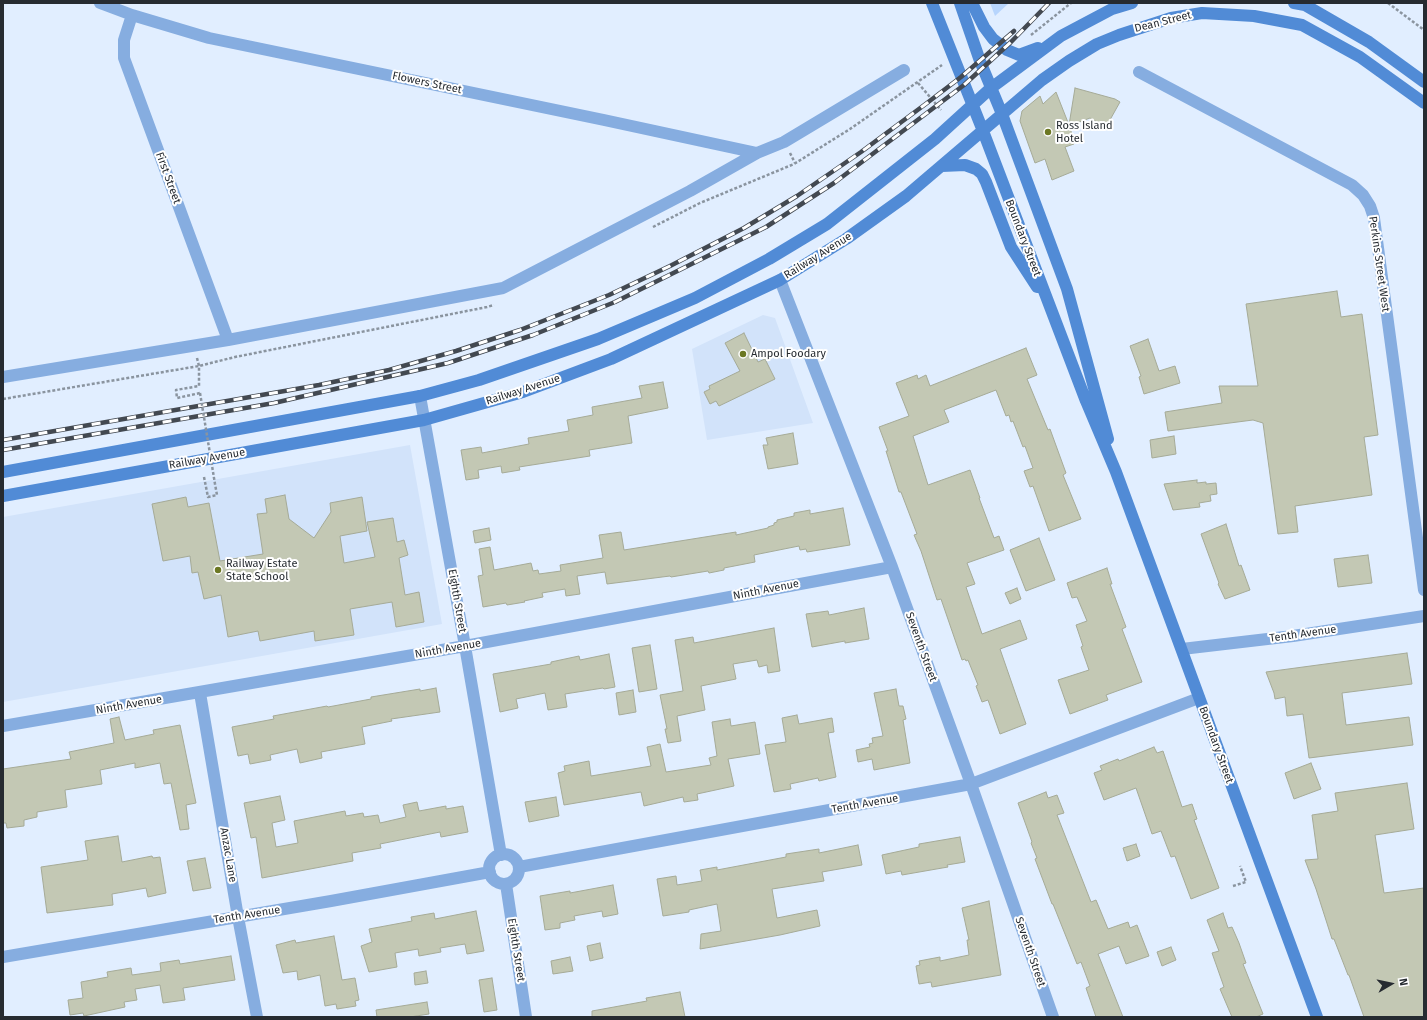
<!DOCTYPE html>
<style>
body{margin:0}
#map{position:relative;width:1427px;height:1020px;overflow:hidden;background:#e1eeff;font-family:"Fira Sans",sans-serif}
canvas{display:block}
.frame{position:absolute;inset:0;border:4px solid #262b31;pointer-events:none}
.north{position:absolute;left:1371px;top:964px;width:40px;height:40px;-webkit-text-stroke:3px #fff;paint-order:stroke;rotate:81deg;font-size:11px;font-weight:700;line-height:16px;text-align:center;color:#262b31}
.north::after{content:'';display:block;margin:auto;width:14px;height:18px;background:#262b31;clip-path:polygon(50% 0,100% 100%,50% 72%,0 100%)}
</style>
<div id="map">
<canvas width="1427" height="1020"></canvas>
<div class="frame"></div>
<div class="north">N</div>
</div>
<script>
const ctx = document.querySelector('canvas').getContext('2d');
ctx.lineJoin = 'round';
function fill(path, color) { ctx.fillStyle = color; ctx.fill(path, 'evenodd'); }
const toPath = rows => new Path2D(rows.map(r => 'M' + r).join(''));
function trace(path, color, width, dash) { ctx.strokeStyle = color; ctx.lineWidth = width; ctx.lineCap = dash ? 'butt' : 'round'; ctx.setLineDash(dash || []); ctx.stroke(path); }
function drawText(font, color, halo, rows, align = 'center') {
  ctx.font = font + ' "Fira Sans",sans-serif'; ctx.lineWidth = 4; ctx.setLineDash([]); ctx.textBaseline = 'middle'; ctx.strokeStyle = halo; ctx.fillStyle = color; for (const [text, x, y, turn = 0] of rows) {
    ctx.save(); ctx.translate(x, y); ctx.rotate((+turn || 0) * Math.PI / 180); ctx.textAlign = isNaN(turn) ? turn : align; if (halo) ctx.strokeText(text, 0, 0); ctx.fillText(text, 0, 0); ctx.restore();
  }
}
const built = toPath([
 [763,315,775,318,813,423,707,440,692,349],
 [410,445,442,624,3,702,3,517]
]);
const green = toPath([
 [990,3,1009,3,995,16]
]);
const building = toPath([
 [1075,88,1115,99,1120,102,1106,127,1090,118,1069,126,1074,139,1072,140,1074,144,1065,147,1074,171,1052,180,1045,159,1035,163,1020,121,1022,111,1040,96,1043,104,1056,92,1069,125,1075,88],
 [1337,291,1341,317,1362,314,1378,435,1364,437,1372,495,1295,506,1298,532,1278,534,1263,423,1253,420,1168,431,1165,412,1222,403,1219,386,1258,386,1246,304,1337,291],
 [744,333,758,362,765,359,775,379,719,406,716,401,710,404,704,392,710,389,709,386,740,371,725,343,744,333],
 [1148,339,1159,371,1175,366,1180,383,1144,394,1139,377,1141,376,1130,346,1148,339],
 [1026,348,1037,375,1027,379,1048,430,1050,429,1066,473,1063,475,1081,519,1049,531,1033,486,1030,487,1024,471,1033,468,1025,446,1023,447,1013,421,1011,422,1009,415,1006,416,996,390,944,410,949,422,913,436,928,485,970,470,980,498,979,498,994,538,999,536,1004,550,967,563,975,584,966,587,982,634,1020,620,1027,639,1000,649,1026,724,1000,734,988,700,982,702,976,686,978,685,968,660,966,661,965,659,962,660,941,599,937,600,921,551,914,535,917,534,901,492,899,492,886,451,888,451,879,427,909,416,896,383,917,375,918,379,926,375,930,386,1026,348],
 [663,382,668,408,628,416,632,443,589,450,590,456,519,467,520,470,502,473,501,466,478,470,479,478,466,480,461,450,481,447,482,453,529,444,528,438,569,431,567,420,593,415,592,407,642,398,639,386,663,382],
 [793,433,798,464,768,469,763,445,768,445,766,438,793,433],
 [1174,436,1176,454,1152,458,1150,440,1174,436],
 [1197,480,1197,483,1206,482,1206,484,1216,483,1217,494,1210,495,1211,501,1199,503,1200,507,1173,510,1164,484,1197,480],
 [285,495,289,519,314,538,331,512,330,503,362,497,367,531,340,536,344,563,375,557,367,522,393,518,397,542,404,540,408,555,399,558,405,595,419,592,424,622,396,627,392,602,350,609,354,635,315,641,314,631,260,641,258,631,228,637,221,595,204,599,198,572,192,573,190,556,163,561,152,504,186,497,188,507,209,503,220,561,263,554,257,514,267,513,265,499,285,495],
 [843,508,850,545,807,552,806,549,800,550,799,546,754,555,755,562,724,568,724,570,709,573,708,571,671,577,670,576,607,584,605,572,577,576,580,594,566,596,565,589,542,593,543,597,524,601,525,602,507,605,506,603,483,607,478,576,483,575,479,549,490,547,494,570,531,563,533,571,538,570,539,574,561,571,560,565,603,558,599,535,621,532,624,550,736,532,736,535,768,528,768,527,774,525,774,523,777,522,777,520,794,516,794,513,810,510,810,514,843,508],
 [1226,524,1239,566,1241,565,1250,590,1225,599,1218,584,1219,583,1201,534,1226,524],
 [489,528,491,540,475,543,473,531,489,528],
 [1039,538,1055,580,1026,591,1010,550,1039,538],
 [1368,555,1372,583,1338,587,1334,559,1368,555],
 [1107,568,1112,584,1110,584,1126,627,1122,629,1142,682,1106,695,1108,700,1070,714,1058,680,1089,670,1081,647,1083,646,1076,625,1087,621,1077,597,1072,598,1067,583,1107,568],
 [1017,588,1021,599,1010,604,1005,593,1017,588],
 [864,608,869,639,845,643,845,641,812,647,806,614,828,611,829,615,864,608],
 [774,628,780,671,768,673,767,665,759,667,757,660,733,664,736,679,701,686,705,710,677,716,681,741,668,743,665,729,667,729,660,695,683,691,675,640,693,637,694,643,774,628],
 [650,645,657,689,639,692,632,648,650,645],
 [1407,653,1412,684,1342,693,1346,725,1409,717,1413,745,1309,758,1303,714,1287,716,1285,697,1275,699,1274,693,1266,672,1407,653],
 [609,654,615,687,604,689,603,688,565,694,567,707,548,710,545,693,516,699,518,708,500,712,493,674,551,664,551,662,579,656,580,660,609,654],
 [436,688,440,712,391,719,392,721,362,727,365,744,321,752,322,758,300,763,297,749,270,755,271,760,250,764,248,754,238,756,232,727,274,719,273,716,327,706,328,707,371,699,371,697,420,689,420,691,436,688],
 [896,689,899,706,903,706,906,719,903,720,910,763,874,770,872,759,858,762,856,750,870,747,869,744,873,743,872,738,883,736,874,693,896,689],
 [633,690,636,712,619,715,616,693,633,690],
 [797,715,799,724,832,718,834,732,828,733,836,777,819,781,818,778,790,784,791,789,774,792,765,745,786,742,782,718,797,715],
 [119,717,125,740,154,734,153,730,180,725,196,803,186,805,189,829,180,830,171,783,164,784,160,763,135,768,135,763,100,770,102,784,65,790,67,807,37,812,37,817,24,820,24,826,7,828,6,823,3,823,3,769,71,759,69,752,114,743,110,719,119,717],
 [730,719,731,726,755,722,760,754,728,759,734,786,697,794,698,800,684,802,683,797,644,806,641,792,564,805,558,773,565,771,564,766,589,761,591,776,651,766,647,747,660,744,666,772,711,765,709,758,717,756,712,722,730,719],
 [1154,747,1157,753,1163,751,1182,807,1192,804,1197,819,1194,820,1219,888,1191,899,1175,856,1171,857,1161,831,1152,834,1136,788,1104,800,1094,773,1102,770,1100,766,1118,759,1119,761,1154,747],
 [1311,763,1321,789,1294,799,1285,773,1311,763],
 [1407,783,1414,829,1375,835,1384,893,1424,888,1424,1017,1364,1017,1349,975,1348,975,1334,939,1332,939,1316,889,1305,860,1318,859,1312,815,1338,811,1335,793,1407,783],
 [1046,792,1048,798,1057,795,1064,813,1057,815,1091,902,1096,900,1108,929,1128,922,1130,928,1137,925,1149,956,1126,964,1119,946,1098,954,1123,1017,1096,1017,1086,988,1090,986,1081,962,1077,964,1053,904,1052,904,1035,859,1037,858,1031,843,1032,842,1018,803,1046,792],
 [280,796,285,820,272,823,276,847,298,843,294,821,345,811,346,816,363,813,364,817,378,815,380,823,406,817,403,805,417,802,419,811,446,806,446,809,463,806,468,832,441,837,440,832,380,844,381,848,352,853,353,861,262,878,256,837,251,838,244,803,280,796],
 [556,797,559,816,529,822,525,802,556,797],
 [118,836,122,862,152,856,153,858,160,857,166,893,148,897,146,888,112,894,113,905,47,913,41,867,88,860,85,841,118,836],
 [960,837,965,862,947,865,948,867,902,875,901,871,886,874,882,855,919,847,919,844,960,837],
 [1136,844,1140,856,1127,861,1123,848,1136,844],
 [858,845,862,865,822,872,824,881,772,889,777,918,817,910,820,926,780,935,700,949,701,934,721,931,717,904,689,910,689,912,663,916,657,879,676,876,677,885,702,881,700,870,717,867,717,870,786,857,786,854,819,849,819,853,858,845],
 [205,858,211,888,193,891,187,861,205,858],
 [613,885,618,914,603,917,602,911,574,916,575,920,560,923,560,928,545,930,540,896,570,891,570,893,613,885],
 [989,901,1001,975,932,987,931,982,919,984,916,966,920,965,919,961,940,957,940,961,969,955,967,940,969,940,962,908,989,901],
 [476,911,484,951,467,954,465,944,440,948,441,952,419,956,418,949,395,953,397,967,369,972,361,946,372,942,369,929,412,921,411,917,434,913,435,919,476,911],
 [1223,913,1228,928,1232,927,1239,943,1246,963,1243,964,1263,1014,1256,1017,1232,1017,1220,989,1224,987,1212,953,1219,951,1207,920,1223,913],
 [334,936,342,980,355,978,359,1000,355,1001,356,1006,337,1009,336,1004,325,1006,320,975,298,980,297,971,283,973,276,945,295,940,296,943,334,936],
 [600,943,603,958,590,961,587,946,600,943],
 [1171,947,1176,960,1162,966,1157,952,1171,947],
 [231,956,235,980,183,988,185,1000,163,1003,160,985,135,989,137,1000,124,1002,125,1007,84,1016,83,1013,70,1015,68,1000,83,998,81,982,108,977,107,972,131,968,132,975,161,971,160,963,179,960,180,964,231,956],
 [570,957,573,971,553,974,551,961,570,957],
 [426,971,428,983,415,985,414,973,426,971],
 [492,978,497,1010,484,1012,479,980,492,978],
 [680,992,685,1017,592,1017,592,1011,647,1001,646,998,680,992],
 [427,1002,429,1014,410,1017,377,1017,376,1010,427,1002]
]);
const path = toPath([
 [1388,3,1424,30],
 [1031,35,1071,3],
 [918,83,941,110],
 [790,153,795,163],
 [653,227,700,203,794,164,850,129,942,65],
 [197,358,199,366,199,386,176,390,177,398,200,393],
 [3,399,199,366,235,357,487,307,494,305],
 [204,477,208,497,217,495,215,484],
 [1233,886,1246,882,1240,866]
]);
const minor = toPath([
 [100,3,132,15,209,38,604,120,757,153],
 [132,15,124,40,124,58,228,340],
 [780,280,892,567,971,784,1053,1017],
 [3,377,228,340,503,288,690,191,757,153,784,142,904,70],
 [420,396,465,646,501,855],
 [200,693,238,917,257,1017],
 [3,726,465,646,892,567],
 '489 869a15 15 0 1 1 30 0a15 15 0 1 1-30 0Z',
 [519,867,971,784,1199,698],
 [506,884,526,1017],
 [3,957,331,901,490,872]
]);
const tertiary = toPath([
 [1139,72,1352,185,1363,195,1370,206,1374,218,1424,590],
 [1182,649,1293,636,1424,616]
]);
const secondary = toPath([
 [932,3,983,131,1086,401,1116,472,1317,1017],
 [960,3,980,61,1002,114,1067,289,1108,439],
 [972,3,984,27,993,39,1007,50,1019,55,1038,48],
 [1294,3,1305,5,1369,42,1424,82],
 [942,166,965,165,976,169,982,174,986,182,1011,247,1037,287],
 [3,472,420,396,479,380,598,339,695,298,769,259,827,224,935,139,991,88,1061,36,1112,9,1132,3],
 [3,496,424,420,523,392,611,359,780,280,846,239,906,196,1042,80,1069,61,1097,44,1119,35,1171,18,1202,13,1254,16,1302,25,1360,57,1424,103]
]);
const rail = toPath([
 [3,440,319,385,389,370,456,351,520,330,609,295,670,266,744,228,797,196,861,152,927,103,961,77,1014,31],
 [3,450,274,403,448,363,533,335,615,302,766,227,834,183,964,85,1011,42,1049,3]
]);
const pathBridge = toPath([
 [200,393,215,484]
]);
const markers = [
 [1048,132,4,"#6c7823"],
 [743,354,4,"#6c7823"],
 [218,570,4,"#6c7823"]
];
const streetNames = [
 ["Dean Street",1163,22,-14],
 ["Flowers Street",427,83,12],
 ["First Street",168,178,70],
 ["Boundary Street",1023,238,69],
 ["Railway Avenue",818,256,-32],
 ["Perkins Street West",1379,264,82],
 ["Railway Avenue",523,390,-18],
 ["Railway Avenue",207,459,-10],
 ["Ninth Avenue",766,590,-11],
 ["Eighth Street",457,601,80],
 ["Tenth Avenue",1303,634,-8],
 ["Seventh Street",921,647,70],
 ["Ninth Avenue",448,649,-10],
 ["Ninth Avenue",129,705,-10],
 ["Boundary Street",1216,745,70],
 ["Tenth Avenue",865,804,-10],
 ["Anzac Lane",228,855,80],
 ["Tenth Avenue",247,915,-9],
 ["Eighth Street",516,950,81],
 ["Seventh Street",1030,952,71]
];
const poiNames = [
 ["Ross Island",1056,126],
 ["Hotel",1056,139],
 ["Ampol Foodary",751,354],
 ["Railway Estate",226,564],
 ["State School",226,577]
];
fill(built, '#d2e3fa');
fill(green, '#b7d5fd');
fill(building, '#c3c8b4');
trace(building, '#a5aa97', 1);
trace(path, '#8a949f', 2.5, [3, 2]);
trace(minor, '#86ade0', 12);
trace(tertiary, '#86ade0', 12);
trace(secondary, '#518bd6', 12);
trace(rail, '#434951', 4.5);
trace(rail, '#fff', 3, [9]);
trace(pathBridge, '#8a949f', 2.5, [3, 2]);
for (const [x, y, r, color] of markers) { const dot = new Path2D(); dot.arc(x, y, r, 0, 2 * Math.PI); ctx.fillStyle = color; ctx.fill(dot); trace(dot, '#fff', 1.5); }
drawText('11px', '#262b31', '#fff', streetNames);
drawText('11px', '#262b31', '#fff', poiNames, 'left');
</script>
